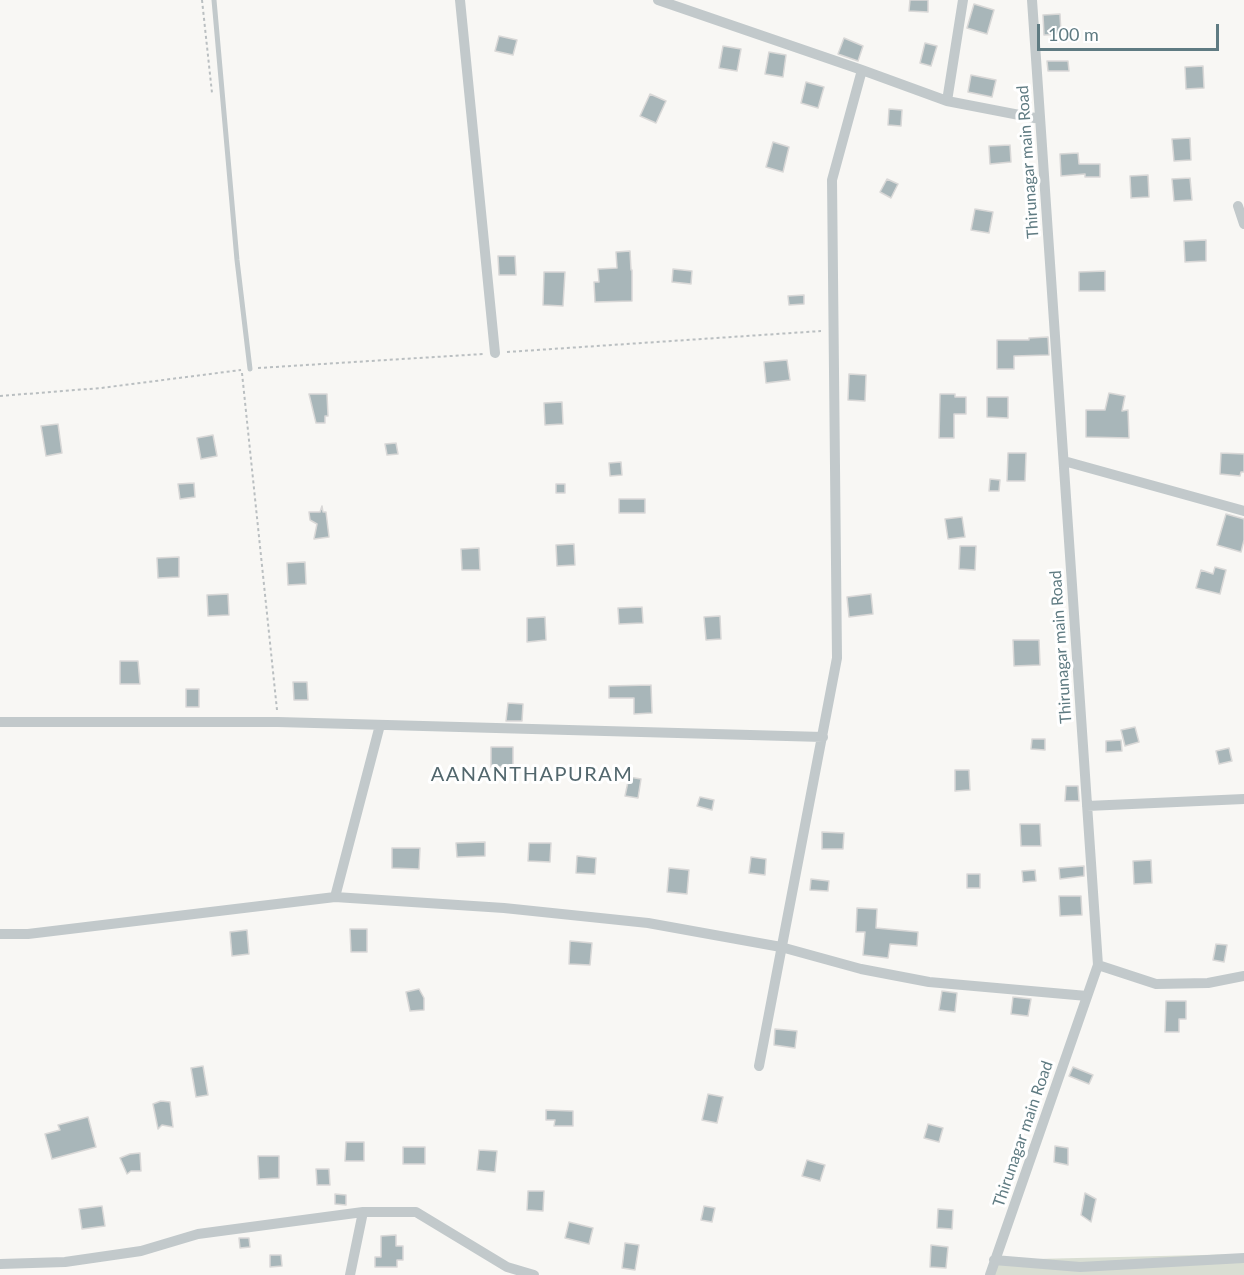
<!DOCTYPE html>
<style>
body{margin:0}
#map{position:relative;width:1244px;height:1275px;overflow:hidden;background:#f8f7f4;font-family:Lato,sans-serif}
canvas{display:block}
.scale{position:absolute;left:1037px;top:24px;width:182px;height:27px;box-sizing:border-box;border:3px solid #5f7b82;border-top:0;padding-left:8px;font-size:18px;line-height:21px;white-space:nowrap;color:#5f7b82;-webkit-text-stroke:4px #fff;paint-order:stroke}
</style>
<div id="map">
<canvas width="1244" height="1275"></canvas>
<div class="scale">100 m</div>
</div>
<script>
const ctx = document.querySelector('canvas').getContext('2d');
ctx.lineJoin = 'round';
function fill(path, color) { ctx.fillStyle = color; ctx.fill(path, 'evenodd'); }
const toPath = rows => new Path2D(rows.map(r => 'M' + r).join(''));
function trace(path, color, width, dash) { ctx.strokeStyle = color; ctx.lineWidth = width; ctx.lineCap = dash ? 'butt' : 'round'; ctx.setLineDash(dash || []); ctx.stroke(path); }
function drawText(font, color, halo, rows, align = 'center') {
  ctx.font = font + ' Lato,sans-serif'; ctx.lineWidth = 6; ctx.setLineDash([]); ctx.textBaseline = 'middle'; ctx.strokeStyle = halo; ctx.fillStyle = color; for (const [text, x, y, turn = 0] of rows) {
    ctx.save(); ctx.translate(x, y); ctx.rotate((+turn || 0) * Math.PI / 180); ctx.textAlign = isNaN(turn) ? turn : align; if (halo) ctx.strokeText(text, 0, 0); ctx.fillText(text, 0, 0); ctx.restore();
  }
}
const green = toPath([
 [1244,1254,1244,1275,989,1275,994,1260]
]);
const building = toPath([
 [910,0,928,0,928,12,909,11,910,0],
 [974,4,994,10,987,34,967,28,974,4],
 [1060,14,1061,34,1044,35,1043,15,1060,14],
 [499,36,517,40,513,55,495,51,499,36],
 [844,38,863,46,858,61,838,54,844,38],
 [925,43,937,46,931,66,920,63,925,43],
 [723,46,741,49,737,71,719,68,723,46],
 [769,52,786,55,783,77,765,74,769,52],
 [1047,61,1068,61,1069,71,1048,71,1047,61],
 [1203,66,1204,88,1186,89,1185,67,1203,66],
 [971,75,996,80,992,97,968,92,971,75],
 [806,82,824,87,818,108,801,103,806,82],
 [650,94,666,101,656,123,640,116,650,94],
 [889,109,902,110,901,126,888,125,889,109],
 [1190,138,1191,160,1174,161,1172,139,1190,138],
 [773,142,789,147,783,172,766,167,773,142],
 [1010,145,1011,162,990,164,989,146,1010,145],
 [1078,153,1079,164,1100,164,1100,177,1085,177,1085,174,1061,176,1060,154,1078,153],
 [1148,175,1149,197,1131,198,1130,176,1148,175],
 [1190,178,1192,200,1174,201,1172,179,1190,178],
 [887,179,898,184,891,198,880,192,887,179],
 [975,209,993,212,989,233,971,230,975,209],
 [1206,240,1206,261,1185,262,1184,241,1206,240],
 [630,251,631,270,632,270,632,301,595,302,594,282,599,282,598,269,617,268,616,252,630,251],
 [498,256,515,256,516,275,499,275,498,256],
 [673,269,692,271,691,284,672,282,673,269],
 [1105,271,1105,291,1079,291,1079,272,1105,271],
 [544,272,565,272,563,306,543,305,544,272],
 [804,295,804,304,789,305,788,296,804,295],
 [1048,337,1049,355,1014,356,1014,369,997,369,997,340,1029,340,1029,338,1048,337],
 [787,360,790,380,766,383,764,362,787,360],
 [849,374,866,375,865,401,848,400,849,374],
 [1109,393,1125,396,1122,411,1128,410,1129,438,1086,437,1086,410,1105,410,1109,393],
 [309,394,327,394,328,416,325,416,325,423,316,423,309,394],
 [940,394,955,394,955,397,966,397,966,414,954,414,954,438,939,438,940,394],
 [987,397,1008,397,1008,418,987,417,987,397],
 [562,402,563,424,545,425,544,403,562,402],
 [58,424,62,453,46,456,41,426,58,424],
 [213,435,217,456,201,459,197,438,213,435],
 [396,443,398,454,387,455,385,444,396,443],
 [1008,453,1026,453,1025,481,1007,481,1008,453],
 [1221,453,1244,454,1244,472,1241,472,1240,476,1220,474,1221,453],
 [621,462,622,475,610,476,609,463,621,462],
 [990,479,1000,480,999,491,989,491,990,479],
 [194,483,195,497,180,499,178,484,194,483],
 [556,484,565,484,565,493,556,493,556,484],
 [619,499,645,499,645,513,619,513,619,499],
 [322,506,323,512,326,512,329,537,314,539,317,524,310,520,309,512,320,512,322,506],
 [1226,514,1244,519,1244,540,1241,552,1217,545,1226,514],
 [962,517,965,537,948,539,945,519,962,517],
 [574,544,575,565,557,566,556,545,574,544],
 [960,546,976,546,975,570,959,569,960,546],
 [479,548,480,570,462,570,461,549,479,548],
 [179,557,179,577,158,578,157,558,179,557],
 [305,562,306,584,288,585,287,563,305,562],
 [1215,567,1226,570,1220,594,1196,588,1201,570,1213,574,1215,567],
 [228,594,229,615,208,616,207,595,228,594],
 [871,594,873,614,849,617,847,597,871,594],
 [642,607,643,623,619,624,618,608,642,607],
 [720,616,721,639,706,640,704,617,720,616],
 [545,617,546,640,527,642,527,618,545,617],
 [1013,640,1039,640,1040,665,1014,666,1013,640],
 [120,661,138,661,140,684,120,684,120,661],
 [293,682,307,682,308,700,294,700,293,682],
 [651,685,652,713,634,714,634,698,609,698,609,686,651,685],
 [186,689,199,689,199,707,186,707,186,689],
 [508,703,523,704,522,721,506,721,508,703],
 [1135,727,1139,742,1125,746,1121,730,1135,727],
 [1032,739,1045,739,1045,750,1031,749,1032,739],
 [1121,740,1122,751,1106,752,1106,741,1121,740],
 [491,747,513,747,513,767,491,767,491,747],
 [1229,748,1232,761,1219,764,1216,751,1229,748],
 [955,770,969,770,970,790,955,791,955,770],
 [629,777,641,779,638,798,625,796,629,777],
 [1066,786,1078,786,1079,801,1065,801,1066,786],
 [700,797,714,800,712,810,697,806,700,797],
 [1020,824,1040,824,1041,846,1021,846,1020,824],
 [822,832,844,833,843,849,822,849,822,832],
 [485,842,485,856,457,857,456,843,485,842],
 [529,843,551,843,550,862,528,861,529,843],
 [392,848,420,848,419,869,392,868,392,848],
 [577,856,596,858,595,874,576,873,577,856],
 [751,857,766,859,765,875,749,873,751,857],
 [1151,860,1152,883,1134,884,1133,861,1151,860],
 [1084,866,1084,876,1060,879,1059,868,1084,866],
 [669,868,689,870,687,894,667,892,669,868],
 [1035,870,1036,881,1023,882,1022,871,1035,870],
 [967,874,980,874,980,888,967,888,967,874],
 [811,879,829,881,828,891,810,890,811,879],
 [1059,896,1081,896,1082,915,1060,916,1059,896],
 [857,908,877,909,876,928,918,932,917,946,890,944,888,958,863,955,865,932,856,932,857,908],
 [350,929,367,929,367,952,351,952,350,929],
 [247,930,249,954,232,956,230,932,247,930],
 [570,941,592,943,590,965,569,964,570,941],
 [1216,944,1227,945,1224,962,1213,960,1216,944],
 [419,989,424,998,424,1010,410,1011,406,992,419,989],
 [942,991,957,993,955,1012,939,1010,942,991],
 [1013,997,1031,999,1028,1016,1011,1014,1013,997],
 [1166,1001,1186,1001,1186,1019,1179,1019,1179,1032,1165,1032,1166,1001],
 [775,1029,797,1031,795,1048,774,1045,775,1029],
 [203,1066,208,1095,196,1097,191,1068,203,1066],
 [1073,1067,1093,1075,1089,1084,1069,1076,1073,1067],
 [708,1094,723,1097,717,1123,702,1120,708,1094],
 [161,1101,170,1102,173,1127,162,1125,158,1129,153,1104,161,1101],
 [546,1110,573,1111,573,1126,554,1126,555,1120,546,1120,546,1110],
 [88,1117,96,1147,52,1159,45,1134,60,1130,58,1125,88,1117],
 [928,1124,943,1128,939,1142,924,1138,928,1124],
 [346,1142,364,1142,364,1161,345,1161,346,1142],
 [1055,1146,1068,1148,1068,1165,1054,1162,1055,1146],
 [403,1147,425,1147,425,1164,403,1164,403,1147],
 [479,1150,497,1151,495,1172,477,1170,479,1150],
 [140,1153,141,1171,131,1171,127,1174,120,1158,130,1154,140,1153],
 [258,1156,279,1156,279,1178,259,1179,258,1156],
 [807,1160,825,1165,820,1181,802,1176,807,1160],
 [316,1169,329,1169,330,1185,317,1185,316,1169],
 [528,1191,544,1191,543,1211,527,1210,528,1191],
 [1085,1193,1096,1199,1091,1222,1081,1215,1085,1193],
 [335,1194,346,1195,346,1205,335,1204,335,1194],
 [102,1206,105,1226,82,1229,79,1209,102,1206],
 [704,1206,715,1208,712,1222,701,1220,704,1206],
 [938,1209,953,1210,952,1229,937,1228,938,1209],
 [569,1222,593,1228,589,1244,565,1238,569,1222],
 [396,1235,396,1246,403,1246,403,1260,397,1260,397,1267,375,1267,375,1257,381,1257,381,1236,396,1235],
 [239,1238,249,1238,250,1247,240,1248,239,1238],
 [625,1243,639,1245,635,1270,622,1268,625,1243],
 [931,1245,948,1247,946,1268,930,1267,931,1245],
 [270,1255,281,1255,282,1266,270,1267,270,1255]
]);
const path = toPath([
 [202,0,212,93],
 [507,352,821,331],
 [258,368,483,354],
 [242,373,277,710],
 [0,396,101,388,241,370]
]);
const lane = toPath([
 [214,0,237,260,250,369]
]);
const street = toPath([
 [460,0,495,353],
 [658,0,862,70,947,101,1040,119],
 [947,101,963,0],
 [1238,206,1244,224],
 [1064,461,1244,511],
 [0,722,278,722,823,737],
 [1087,806,1244,799],
 [335,897,380,725],
 [0,934,28,934,335,897,504,908,648,923,781,947,861,969,929,982,1087,996],
 [1098,965,1156,984,1208,983,1244,976],
 [759,1066,837,658,832,180,862,70],
 [994,1260,1080,1267,1244,1258],
 [0,1264,65,1262,141,1251,198,1234,363,1212],
 [350,1275,363,1212,416,1212,507,1267,534,1275],
 [990,1275,1098,965,1032,0]
]);
const streetNames = [
 ["Thirunagar main Road",1028,162,-94],
 ["Thirunagar main Road",1061,647,-94],
 ["Thirunagar main Road",1023,1134,-71]
];
const quarterNames = [
 ["AANANTHAPURAM",532,775]
];
fill(green, '#d9ded3');
fill(building, '#a8b6b9');
trace(building, '#d9d8d7', 1.5);
trace(path, '#babfc1', 2, [3, 3]);
trace(lane, '#c2c9cb', 5);
trace(street, '#c2c9cb', 10);
drawText('16px', '#5f7b82', '#fff', streetNames);
ctx.letterSpacing = '1.5px';
drawText('20px', '#52676d', '#fff', quarterNames);
ctx.letterSpacing = '0px';
</script>
